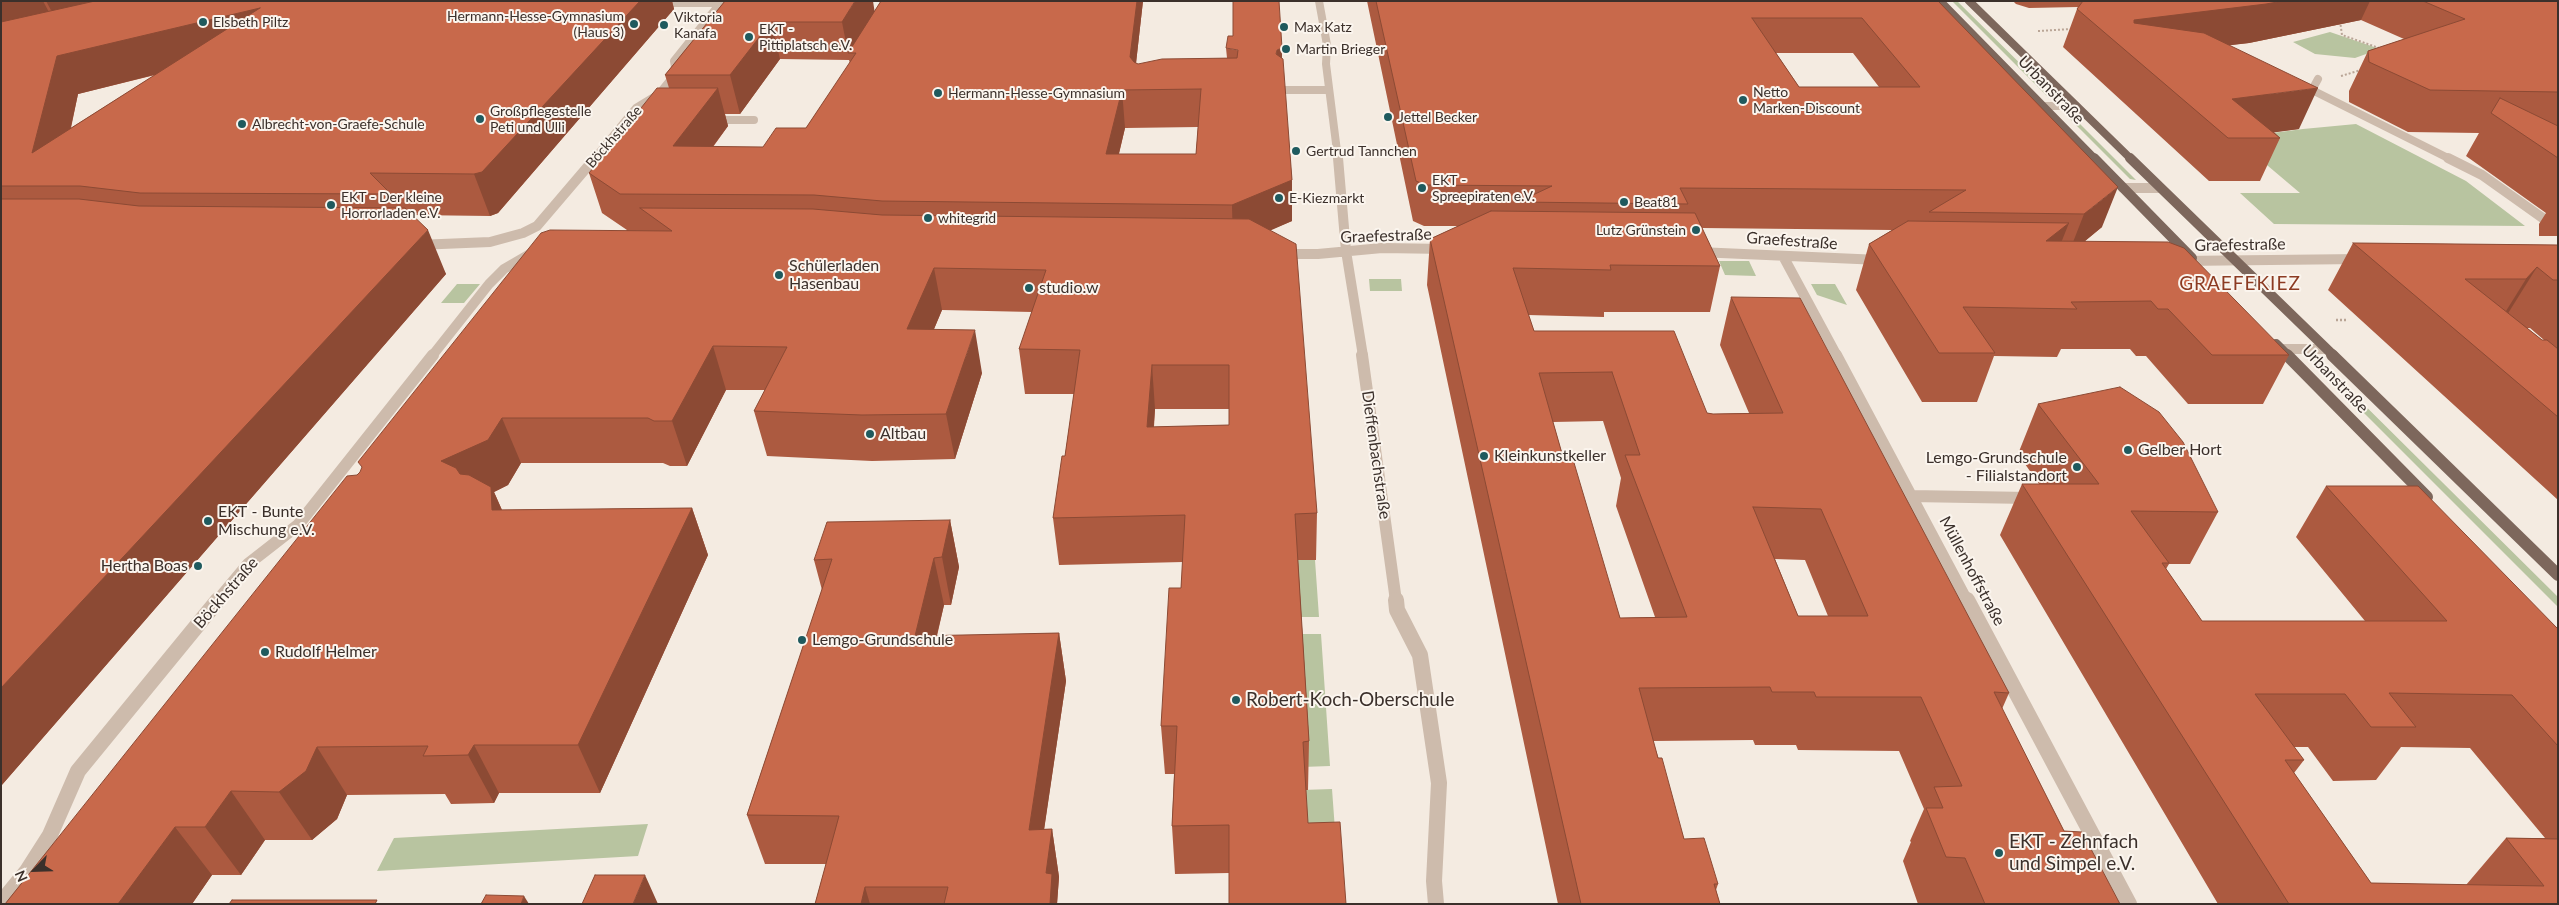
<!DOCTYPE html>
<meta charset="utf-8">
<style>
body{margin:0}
#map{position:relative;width:2559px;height:905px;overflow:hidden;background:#f4ebe1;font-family:Lato,sans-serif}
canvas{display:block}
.frame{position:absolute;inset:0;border:2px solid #3b302b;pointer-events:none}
.north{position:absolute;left:10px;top:845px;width:50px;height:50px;-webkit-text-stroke:4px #fbf5ee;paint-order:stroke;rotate:246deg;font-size:14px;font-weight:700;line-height:20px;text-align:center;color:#3b302b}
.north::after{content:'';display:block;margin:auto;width:18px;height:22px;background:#3b302b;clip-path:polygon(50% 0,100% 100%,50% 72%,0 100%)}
</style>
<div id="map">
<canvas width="2559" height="905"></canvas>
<div class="frame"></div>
<div class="north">N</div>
</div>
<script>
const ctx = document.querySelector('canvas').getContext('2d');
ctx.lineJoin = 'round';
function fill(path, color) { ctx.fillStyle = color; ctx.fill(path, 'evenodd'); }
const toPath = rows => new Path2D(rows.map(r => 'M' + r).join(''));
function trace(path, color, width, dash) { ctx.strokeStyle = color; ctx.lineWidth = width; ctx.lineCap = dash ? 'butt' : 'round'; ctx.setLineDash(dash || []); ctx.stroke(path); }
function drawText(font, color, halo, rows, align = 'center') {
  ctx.font = font + ' Lato,sans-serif'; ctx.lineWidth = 4; ctx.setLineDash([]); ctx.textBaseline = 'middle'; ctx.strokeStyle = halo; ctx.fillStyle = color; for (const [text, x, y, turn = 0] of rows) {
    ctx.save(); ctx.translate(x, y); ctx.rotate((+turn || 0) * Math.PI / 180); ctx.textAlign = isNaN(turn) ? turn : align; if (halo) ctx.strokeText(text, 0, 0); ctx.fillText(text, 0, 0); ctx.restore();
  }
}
const green = toPath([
 [1952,1,1957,1,2055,98,2049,98],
 [2330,32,2380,49,2355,58,2315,54,2293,42],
 [2065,114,2075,119,2136,180,2130,179],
 [2356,124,2466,181,2525,226,2274,224,2240,193,2300,193,2235,138,2303,129],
 [1719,261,1749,261,1756,276,1725,275],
 [1369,279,1401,279,1402,291,1370,291],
 [457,284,480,284,464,303,441,303],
 [1811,284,1835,284,1847,305,1817,295],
 [2311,360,2319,360,2558,597,2558,607],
 [1291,560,1315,560,1319,617,1295,617],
 [1299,634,1321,634,1330,766,1302,767],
 [1332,789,1338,871,1307,871,1302,790],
 [648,824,638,856,377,871,394,838]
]);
const pathFar1 = toPath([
 [2340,21,2342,35,2382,49],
 [2038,31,2072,29],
 [2341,76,2361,70]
]);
const path = toPath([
 [2336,320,2348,320]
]);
const minorFar3 = toPath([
 [1319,1,1327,45,1326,64,1338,159],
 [656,3,721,3],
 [2318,79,2312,90,2450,159],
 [1282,90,1329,90],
 [2043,106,2076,106],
 [711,120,754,120],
 [594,159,636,108,659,94,676,73,674,61,722,1]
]);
const minorFar2 = toPath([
 [1338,158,1346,251,1363,356],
 [2448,158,2482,175,2558,229],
 [2123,188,2160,188],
 [417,245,490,242,523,233,537,226,595,158],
 [1698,252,1880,260],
 [1281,254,1318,254,1382,248,1446,249],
 [1783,256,1837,356],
 [2180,261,2360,259],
 [2282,349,2326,349],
 [432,356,489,284,504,269,535,251]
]);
const minorFar1 = toPath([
 [1362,355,1396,601],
 [1836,355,1967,601],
 [1911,496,2029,498],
 [217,601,248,564,298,525,433,355]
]);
const minor = toPath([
 [1396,600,1397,610,1420,655,1439,783,1434,881,1436,904],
 [1967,600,2129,904],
 [1,903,27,871,50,835,78,771,218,600]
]);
const majorFar2 = toPath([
 [1940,1,2095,159],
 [1969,1,2131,159]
]);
const majorFar1 = toPath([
 [2094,158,2192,258],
 [2130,158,2334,356],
 [2276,344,2288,356]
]);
const major = toPath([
 [2287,355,2427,497],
 [2332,355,2558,575]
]);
const wall = toPath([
 [1,1,672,1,674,9,498,213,490,216,412,215,446,274,1,786],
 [155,75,71,128,78,94],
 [725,1,875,11,881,1,1143,1,1136,63,1138,64,1227,58,1226,48,1282,59,1292,180,1292,221,1270,230,1317,513,1316,560,1298,560,1309,741,1308,790,1306,790,1229,873,1175,874,1172,826,1174,774,1165,774,1161,726,1181,588,1183,562,1059,565,1053,518,1065,456,1074,394,1025,394,1019,349,1032,312,942,310,934,329,982,373,955,459,872,461,767,456,754,411,765,390,726,390,687,466,670,466,663,463,521,463,508,485,494,492,502,510,692,508,708,555,600,793,499,793,494,803,451,804,445,794,347,795,337,819,312,840,265,840,241,875,212,875,192,904,5,904,357,475,627,230,602,213,589,173,669,88,665,75],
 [780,59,849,60,850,63,806,128,763,147,713,147,728,126,725,114,740,114],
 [1198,127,1196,154,1119,154,1125,128],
 [1155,409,1229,409,1229,425,1154,427],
 [1367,1,1938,1,2102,227,2085,241,2289,355,2263,404,2188,404,2146,356,2136,356,2130,349,2061,349,2057,357,1994,356,1977,402,1922,402,1856,290,1869,244,1892,230,1702,228,1720,266,1710,312,1604,312,1604,317,1528,315,1534,331,1707,413,1713,414,1749,413,1720,345,1731,297,2009,693,2002,709,2064,831,2120,904,1918,904,1903,861,1911,842,1910,841,1924,809,1899,751,1798,750,1796,745,1755,745,1753,740,1653,741,1684,839,1718,884,1716,890,1720,904,1558,904,1427,285,1430,239,1458,226,1424,226,1413,221],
 [1776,53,1853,53,1879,87,1799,87],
 [1603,421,1621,478,1616,506,1655,617,1620,618,1563,457,1553,422],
 [1775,559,1805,560,1828,616,1798,616],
 [2013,1,2558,1,2558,236,2539,236,2539,224,2546,213,2466,156,2479,133,2408,132,2349,102,2349,91,2368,51,2404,39,2361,20,2249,43,2229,45,2299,129,2274,132,2280,138,2260,181,2209,181,2063,47,2077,9,2078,7,2029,8,2016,4],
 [2353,243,2558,245,2558,500,2328,290],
 [2527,328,2530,328,2544,340,2542,340],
 [2038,404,2218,512,2190,564,2169,564,2166,569,2202,621,2365,621,2296,537,2326,486,2558,629,2558,904,2218,904,2000,535,2022,484,2039,484,2018,454],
 [2294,747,2308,747,2333,781,2376,780,2401,747,2470,748,2545,838,2506,838,2466,885,2371,883,2294,773,2304,760],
 [950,520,959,567,951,605,944,605,937,636,1059,633,1066,681,1044,829,1052,829,1059,877,1057,904,815,904,826,864,765,864,747,815,822,590,814,560]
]);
const shadedWall = toPath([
 [1,1,43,1,58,29,1,41],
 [46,1,216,1,65,36],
 [640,1,672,1,674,9,498,213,490,216,474,174],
 [855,1,873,1,875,14,848,53,842,22],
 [1137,1,1143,1,1133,90,1130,57],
 [2283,1,2370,1,2361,20,2249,43,2133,57,2134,20],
 [260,8,277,44,78,94,58,186,32,153,57,56],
 [771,22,780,59,740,114,730,75],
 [1282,48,1282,84,1276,54,1277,50],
 [718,88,728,126,684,185,673,146],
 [2318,88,2299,129,2233,138,2232,99],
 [1122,90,1125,128,1109,194,1106,154],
 [1292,180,1292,221,1233,247,1232,205],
 [2118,187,2102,227,2068,255,2084,214],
 [2069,223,2051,268,2046,241],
 [428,230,446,274,1,786,1,688],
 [2537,267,2507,315,2496,327,2526,279],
 [934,268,942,310,916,372,907,329],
 [975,330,982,373,955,459,946,414],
 [713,346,726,390,687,466,672,421],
 [1152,365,1155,409,1150,472,1147,427],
 [502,418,521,463,508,485,494,492,512,533,463,507,441,461],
 [692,508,708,555,600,793,578,745],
 [950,520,959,567,951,605,942,557],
 [934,558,944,605,925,684,915,636],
 [1059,633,1066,681,1037,878,1029,830],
 [474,745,499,793,494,803,468,755],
 [317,747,347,795,337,819,312,840,279,792],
 [231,791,265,840,241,875,205,827],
 [175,827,212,875,192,904,118,904],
 [1052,829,1059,877,1057,904,1050,904,1046,873],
 [645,875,658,904,633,904],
 [865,887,870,904,861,904],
 [524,896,529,904,521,904]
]);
const building = toPath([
 [95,1,640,1,482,172,474,174,370,173,391,194,140,193,80,186,1,186,1,22,95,1],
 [260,8,32,153,57,56,260,8],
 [725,1,855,1,842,22,771,22,730,75,665,75,725,1],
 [881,1,1137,1,1130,57,1134,62,1138,64,1162,59,1237,58,1238,50,1226,48,1228,36,1233,36,1233,1,1279,1,1282,48,1277,50,1276,54,1283,59,1292,180,1232,205,882,201,814,195,620,194,589,173,657,88,718,88,673,146,763,147,776,128,806,128,856,53,848,53,881,1],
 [1201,89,1196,154,1106,154,1122,90,1201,89],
 [1376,1,1938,1,2118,187,2084,214,1929,212,1966,190,1680,188,1688,204,1518,202,1552,186,1426,185,1416,181,1376,1],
 [1752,18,1862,18,1920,87,1799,87,1752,18],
 [2083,1,2283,1,2266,4,2134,20,2134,23,2204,33,2318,88,2232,99,2280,138,2228,138,2077,9,2083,1],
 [2423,1,2558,1,2558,92,2430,90,2369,62,2368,51,2465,19,2423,1],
 [2500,98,2558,126,2558,158,2491,113,2500,98],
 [1,199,79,199,139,206,405,208,428,230,1,688,1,199],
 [640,208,813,209,882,215,1249,219,1296,244,1317,513,1295,514,1309,741,1303,742,1308,823,1340,822,1346,904,1229,904,1229,825,1172,826,1177,726,1161,726,1169,588,1181,588,1185,515,1053,518,1062,456,1065,456,1080,350,1019,349,1046,270,934,268,907,329,975,330,946,414,862,415,754,411,787,347,713,346,672,421,654,421,648,418,502,418,488,440,441,461,456,468,460,474,469,475,491,487,492,510,692,508,578,745,474,745,468,755,423,756,428,746,317,747,306,771,279,792,231,791,205,827,175,827,118,904,5,904,347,476,357,475,360,472,362,467,358,462,541,233,550,230,672,231,640,208],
 [1152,365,1229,365,1229,425,1147,427,1152,365],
 [1491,211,1695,213,1720,266,1610,265,1611,270,1513,268,1534,331,1674,331,1707,413,1713,414,1783,413,1731,297,1800,298,2009,693,1994,692,2064,831,2082,832,2120,904,1985,904,1965,858,1946,857,1926,808,1943,808,1934,787,1962,786,1921,697,1816,697,1814,692,1772,692,1770,687,1639,688,1658,758,1662,758,1684,839,1704,838,1718,884,1714,884,1720,904,1581,904,1430,239,1491,211],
 [1612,372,1640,455,1625,455,1687,617,1620,618,1572,456,1563,457,1539,373,1612,372],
 [1753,507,1821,509,1868,616,1798,616,1753,507],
 [1908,221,2069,223,2046,241,2168,242,2184,248,2289,355,2212,355,2168,309,2158,309,2151,301,2071,302,2077,309,1963,307,1995,353,1939,353,1869,244,1908,221],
 [2353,243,2558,245,2558,280,2553,280,2537,267,2526,279,2465,279,2542,340,2547,340,2558,349,2558,417,2353,243],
 [2120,387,2159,412,2183,442,2218,512,2131,511,2169,563,2162,563,2202,621,2447,621,2326,486,2418,486,2558,629,2558,746,2512,695,2389,693,2416,727,2371,727,2345,694,2255,694,2304,760,2285,760,2371,883,2544,886,2506,838,2558,839,2558,904,2289,904,2022,484,2099,484,2038,404,2120,387],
 [950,520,942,557,934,558,915,636,1059,633,1029,830,1052,829,1046,873,1052,874,1050,904,944,904,948,887,865,887,861,904,815,904,839,816,747,815,832,559,814,560,827,522,950,520],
 [595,875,645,875,633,904,582,904,595,875],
 [486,895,524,896,521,904,481,904,486,895],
 [232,900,377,900,375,904,229,904,232,900]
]);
const markers = [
 [203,22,5,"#1f5a5e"],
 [634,24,5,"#1f5a5e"],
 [664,25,5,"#1f5a5e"],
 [1284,27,5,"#1f5a5e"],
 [749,37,5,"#1f5a5e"],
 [1286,49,5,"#1f5a5e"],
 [938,93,5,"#1f5a5e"],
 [1743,100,5,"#1f5a5e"],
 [1388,117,5,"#1f5a5e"],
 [480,119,5,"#1f5a5e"],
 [242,124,5,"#1f5a5e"],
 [1296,151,5,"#1f5a5e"],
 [1422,188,5,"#1f5a5e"],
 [1279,198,5,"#1f5a5e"],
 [1624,202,5,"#1f5a5e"],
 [331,205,5,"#1f5a5e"],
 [928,218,5,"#1f5a5e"],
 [1696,230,5,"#1f5a5e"],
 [779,275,5,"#1f5a5e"],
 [1029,288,5,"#1f5a5e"],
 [870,434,5,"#1f5a5e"],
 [2128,450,5,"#1f5a5e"],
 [1484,456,5,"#1f5a5e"],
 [2077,467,5,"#1f5a5e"],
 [208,521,5,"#1f5a5e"],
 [198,566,5,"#1f5a5e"],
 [802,640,5,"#1f5a5e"],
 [265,652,5,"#1f5a5e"],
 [1236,700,5,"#1f5a5e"],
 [1999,853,5,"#1f5a5e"]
];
const farPoinames = [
 ["Hermann-Hesse-Gymnasium",624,16,"right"],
 ["(Haus 3)",624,32,"right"],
 ["Viktoria",674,17],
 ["Kanafa",674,33],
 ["Elsbeth Piltz",213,22],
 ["Max Katz",1294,27],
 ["EKT -",759,29],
 ["Pittiplatsch e.V.",759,45],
 ["Martin Brieger",1296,49],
 ["Netto",1753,92],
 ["Marken-Discount",1753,108],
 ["Hermann-Hesse-Gymnasium",948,93],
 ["Großpflegestelle",490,111],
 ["Peti und Ulli",490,127],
 ["Jettel Becker",1398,117],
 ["Albrecht-von-Graefe-Schule",252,124],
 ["Gertrud Tannchen",1306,151],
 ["EKT -",1432,180],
 ["Spreepiraten e.V.",1432,196],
 ["EKT - Der kleine",341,197],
 ["Horrorladen e.V.",341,213],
 ["E-Kiezmarkt",1289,198],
 ["Beat81",1634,202],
 ["whitegrid",938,218],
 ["Lutz Grünstein",1686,230,"right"]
];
const farStreetnames = [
 ["Böckhstraße",614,137,-49]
];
const streetNames = [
 ["Urbanstraße",2051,90,46],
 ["Graefestraße",1386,236,-2],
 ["Graefestraße",1792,241,4],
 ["Graefestraße",2240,245,-1],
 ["Urbanstraße",2335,379,46],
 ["Dieffenbachstraße",1376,455,82],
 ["Müllenhoffstraße",1972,571,62],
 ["Böckhstraße",226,593,-49]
];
const poiNames = [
 ["Schülerladen",789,266],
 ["Hasenbau",789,284],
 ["studio.w",1039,288],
 ["Altbau",880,434],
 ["Gelber Hort",2138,450],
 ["Kleinkunstkeller",1494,456],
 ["Lemgo-Grundschule",2067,458,"right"],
 ["- Filialstandort",2067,476,"right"],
 ["EKT - Bunte",218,512],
 ["Mischung e.V.",218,530],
 ["Hertha Boas",188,566,"right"],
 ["Lemgo-Grundschule",812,640],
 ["Rudolf Helmer",275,652]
];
const quarterNames = [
 ["GRAEFEKIEZ",2240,284]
];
const nearPoinames = [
 ["Robert-Koch-Oberschule",1246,700],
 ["EKT - Zehnfach",2009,842],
 ["und Simpel e.V.",2009,864]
];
fill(green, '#b8c4a0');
trace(pathFar1, '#b9a596', 2, [2, 2]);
trace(path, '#b9a596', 2.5, [2, 2]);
trace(minorFar3, '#cdbbac', 8);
trace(minorFar2, '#cdbbac', 10);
trace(minorFar1, '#cdbbac', 12);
trace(minor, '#cdbbac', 16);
trace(majorFar2, '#7d675c', 8);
trace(majorFar1, '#7d675c', 10);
trace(major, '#7d675c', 12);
fill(wall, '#ac5a40');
fill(shadedWall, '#8c4a34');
fill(building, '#c8694b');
trace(building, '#8c4a34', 1);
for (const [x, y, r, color] of markers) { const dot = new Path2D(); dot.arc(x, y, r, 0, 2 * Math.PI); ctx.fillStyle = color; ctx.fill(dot); trace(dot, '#fbf5ee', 2); }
drawText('14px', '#3b302b', '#fbf5ee', farPoinames, 'left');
drawText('14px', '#3b302b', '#fbf5ee', farStreetnames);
drawText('16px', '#3b302b', '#fbf5ee', streetNames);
drawText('16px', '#3b302b', '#fbf5ee', poiNames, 'left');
ctx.letterSpacing = '1px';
drawText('19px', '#8c3b22', '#fbf5ee', quarterNames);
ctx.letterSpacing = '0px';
drawText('19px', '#3b302b', '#fbf5ee', nearPoinames, 'left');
</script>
